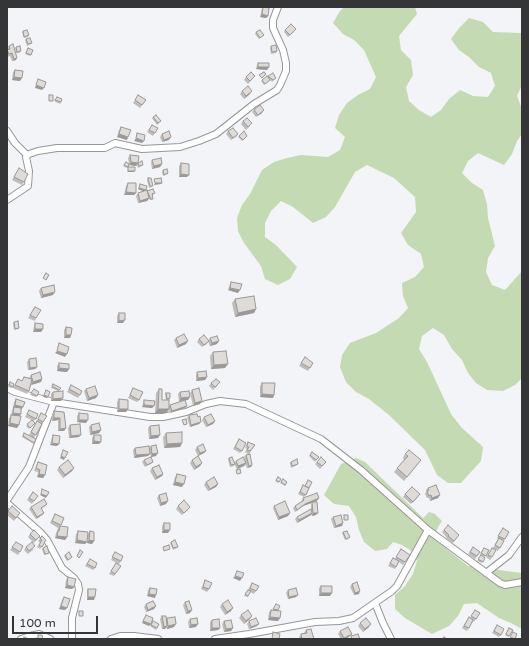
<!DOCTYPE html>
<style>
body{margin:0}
#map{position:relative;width:529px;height:646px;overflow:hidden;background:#f2f4f7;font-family:"Varela Round",sans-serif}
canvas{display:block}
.frame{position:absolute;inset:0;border:8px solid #343536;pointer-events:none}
.scale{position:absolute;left:12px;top:616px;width:86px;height:18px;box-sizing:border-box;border:2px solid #343536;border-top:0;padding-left:5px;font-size:12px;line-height:14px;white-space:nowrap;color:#343536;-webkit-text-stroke:3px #f2f4f7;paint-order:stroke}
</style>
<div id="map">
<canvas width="529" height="646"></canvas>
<div class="frame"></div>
<div class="scale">100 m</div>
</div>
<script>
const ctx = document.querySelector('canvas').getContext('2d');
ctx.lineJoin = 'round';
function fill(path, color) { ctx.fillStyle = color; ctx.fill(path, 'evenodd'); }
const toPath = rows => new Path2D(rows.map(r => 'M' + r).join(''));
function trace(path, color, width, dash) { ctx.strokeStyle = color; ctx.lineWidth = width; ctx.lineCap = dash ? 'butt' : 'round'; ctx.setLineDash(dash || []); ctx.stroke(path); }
const green = toPath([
 [344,7,415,7,417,14,399,36,401,50,411,60,413,75,406,87,409,101,419,110,431,117,441,110,449,99,460,90,473,96,488,97,495,86,491,73,479,67,469,57,459,50,451,39,459,28,469,18,483,22,493,32,521,33,522,36,522,85,517,96,522,109,522,134,517,141,512,154,504,165,478,153,468,161,462,173,472,183,483,190,487,204,488,218,495,246,488,258,486,272,492,285,505,290,522,271,522,378,515,385,503,391,487,390,476,383,468,373,462,360,452,349,444,335,433,328,422,336,419,349,427,362,451,414,461,427,483,447,481,461,461,483,448,483,437,475,425,450,389,415,369,399,356,392,346,382,340,367,342,355,350,343,376,333,399,318,408,308,403,296,402,283,415,277,424,267,421,254,408,245,401,233,416,212,415,197,394,178,367,165,355,172,335,207,326,217,313,223,293,207,281,201,271,211,265,223,265,237,276,245,297,267,290,279,278,285,265,279,261,266,244,243,238,231,237,218,242,205,250,194,262,170,274,162,287,158,301,155,328,157,340,150,345,137,335,128,339,115,347,103,358,95,370,89,376,77,364,50,354,40,343,34,333,23,340,11],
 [356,458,365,462,423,518,429,512,435,514,442,521,438,527,434,539,468,566,522,573,522,629,511,623,499,618,477,603,464,604,458,616,449,626,432,634,405,618,395,609,395,595,405,586,413,574,417,561,410,550,402,545,393,542,387,549,375,551,364,542,359,530,356,517,349,506,334,504,324,495,341,464]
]);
const minor = toPath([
 [7,131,15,143,27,155],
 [7,200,28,186,29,171,26,157,29,154,38,151,57,148,105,148,115,143,142,149,180,147,199,141,216,134,254,104,277,90,280,85,286,71,286,63,283,50,273,28,273,20,278,7],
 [7,388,15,392,54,402,150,417,163,417,186,412,206,404,220,401,246,404,321,439,361,470,428,530,500,583,505,585,522,582],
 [7,500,29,467,54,402],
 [7,503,40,532,47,540,62,568,74,578,78,584,79,590,72,618,72,639],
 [486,573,509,555,522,537],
 [375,603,383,623,391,639],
 [21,639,30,636,39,634,50,639],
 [111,639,120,636,134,636,158,639],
 [215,639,249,634,315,622,339,621,353,618,392,591,397,586,428,530]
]);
const wall = toPath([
 [261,7,269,7,268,16,266,18,260,17,262,8,261,8],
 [285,30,294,32,288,37,284,32],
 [23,31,29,35,28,37,24,38,22,32],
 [256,32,264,35,259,39,255,34],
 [26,39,32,43,31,44,27,46,25,40],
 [9,46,16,52,15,48,16,47,20,53,16,53,16,60,12,61,10,56,7,57,7,50],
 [271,46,277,51,276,53,271,54,270,48],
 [28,48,33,50,30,56,25,54],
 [258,63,269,67,267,70,256,69,257,65],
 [15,70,20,81,12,80,13,72],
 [255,76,248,84,244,80,246,77],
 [268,76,275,79,272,82,270,80,264,85,261,81],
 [242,91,250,94,244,99,240,94],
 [138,95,146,100,140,108,133,103],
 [57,97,61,102,60,104,54,101],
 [254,110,262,113,256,117,252,112],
 [153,117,161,121,157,125,152,118],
 [243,121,250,126,246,130,241,124],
 [152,125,155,133,153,136,147,132],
 [121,127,127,140,117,137,119,130],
 [228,131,238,134,236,137,231,140,226,134],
 [162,134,169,140,162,142,160,137],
 [239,136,246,137,242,141,238,137],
 [130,155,138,163,142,166,138,168,137,165,136,166,129,165,129,164,127,168,123,166,126,162,129,164,128,158],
 [152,160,162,164,160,167,152,169,151,162],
 [181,163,187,177,179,177,179,166],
 [19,168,24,182,22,185,12,180],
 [163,170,168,173,168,174,163,176,162,172],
 [148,178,152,187,149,188,147,180],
 [128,183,136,193,134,195,124,195,126,186],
 [140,184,146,190,155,193,153,195,153,199,152,200,150,200,149,199,147,201,138,203,136,196,138,193,144,191,138,189],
 [231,282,238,293,228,290,230,284],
 [41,288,53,295,41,298,39,291],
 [235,299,256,309,254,313,235,317,232,303],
 [35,307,36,318,35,321,28,318],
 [119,313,123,323,117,323,117,316],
 [14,322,19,328,18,329,14,330,13,323],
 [35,323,43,329,41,332,33,332,34,326],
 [66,327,71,335,70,338,64,338,64,330],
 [176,338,186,344,177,348,174,340],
 [210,338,217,344,210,346,208,341,207,344,202,347,197,342,199,339,208,341],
 [213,352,225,368,211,369,210,356],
 [305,357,313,363,308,371,299,366],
 [29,359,37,367,35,369,28,370,27,362],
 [59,363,69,369,67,372,57,371,57,366],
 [197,372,207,377,205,380,196,381,196,375],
 [31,375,42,379,41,382,31,385,31,384,29,391,27,394,13,388,18,379,22,381,24,377,29,378],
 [10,382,13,387,12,388,8,387],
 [211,383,218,385,213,390,209,386],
 [262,383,273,398,260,397,260,386],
 [53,384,61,388,59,391,61,401,51,401,51,394,53,392,58,391,51,388],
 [71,385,80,395,78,398,67,392],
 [133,388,139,400,137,402,128,398],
 [34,389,39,392,36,397,30,395],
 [86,389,96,398,87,401,84,391],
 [159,389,162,400,166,400,165,394,166,393,170,400,167,400,169,406,170,405,184,400,179,401,178,394,180,392,188,400,185,400,185,408,170,413,169,410,166,413,155,413,156,393],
 [192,390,200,404,193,406,190,393],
 [16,399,21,410,21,414,19,416,17,428,8,426,9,418,11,416,12,410,13,408,14,402],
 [119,399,128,409,126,412,117,412,117,402],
 [144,400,154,406,152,408,142,407,143,403],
 [29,410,36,419,34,421,32,420,35,423,29,429,26,426,32,420,25,417],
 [54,411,64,412,66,428,64,431,58,431,58,420,52,421,52,414],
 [41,413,43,422,34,438,29,435,36,422],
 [79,413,86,423,77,422,77,416],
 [189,415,198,417,201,422,199,424,190,427,187,418],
 [204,417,215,421,213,424,206,427,202,420],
 [70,425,79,437,69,438,68,428],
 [91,425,101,430,99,433,90,435,89,427],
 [150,426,158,438,149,439,148,428],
 [24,433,36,439,34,444,22,437],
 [166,433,182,443,180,447,164,448,163,437],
 [53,435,59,444,57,446,50,445,52,437],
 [94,435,99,444,92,444,92,438],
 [239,439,242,451,240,453,233,449],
 [248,442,255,445,249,454,252,465,251,467,247,468,245,464,244,466,237,469,234,464,234,466,230,467,228,459,229,458,234,463,236,461,245,460,244,457,246,455,248,454,245,452,247,449,245,448],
 [151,446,156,456,151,457,149,449],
 [197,447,206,451,204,453,198,456,195,450],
 [135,448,148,456,134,458,133,450],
 [312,452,319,457,315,462,309,456],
 [405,454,418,464,404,481,394,472,404,460,403,458],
 [144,460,153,462,151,464,145,467,142,462],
 [192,460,202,463,200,466,194,470,190,463],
 [38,462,45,475,43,478,37,477,38,472,34,471],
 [291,462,297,465,291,468,290,463],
 [317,462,326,462,320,469,315,464],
 [59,467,74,468,72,471,63,478,57,470],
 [152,468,163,474,162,476,155,480,150,471],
 [177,474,182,487,173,485,175,477],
 [278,477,281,479,278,483,275,481],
 [283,479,287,482,285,486,280,483],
 [206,482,218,484,216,487,208,491,204,485],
 [303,485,306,495,304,497,298,494],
 [428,488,438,498,430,501,429,498,427,498,425,494,426,492,426,490],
 [33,492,38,496,32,504,27,500],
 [405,494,418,497,411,504,403,497],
 [159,495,166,504,160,506,157,498],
 [303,498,317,501,313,502,316,515,312,516,311,514,311,515,297,523,295,519,297,517,311,509,311,505,312,503,303,506,295,512,293,508,295,506,301,502],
 [47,504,45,506,41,509,44,513,42,515,36,519,29,509,31,507],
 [12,506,20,513,14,521,7,515,7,512],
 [178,506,188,510,182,515,176,509],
 [274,506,288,516,278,520,273,508],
 [55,514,64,518,60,526,67,537,65,540,55,538,56,533,57,531,58,528,50,523],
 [333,517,343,523,342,526,334,528,331,519],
 [164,523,168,533,162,533,162,526],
 [503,528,509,532,498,551,493,548,498,539,497,538],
 [444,530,457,538,452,544,446,539,447,538,442,532],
 [78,531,85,544,75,543,76,534],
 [90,531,94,541,92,544,87,543,88,534],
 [343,532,349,539,345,540,342,533],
 [30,534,40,536,34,543,28,537],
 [42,536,46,540,40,549,37,547,40,543,38,541],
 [16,542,23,546,18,555,10,550],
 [171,542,177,548,173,550,170,543],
 [26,547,34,549,28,554,24,550],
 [473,547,480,552,475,559,468,554],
 [43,548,49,553,48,554,44,555,42,549],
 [484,548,489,550,485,557,480,554],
 [492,548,492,557,490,560,486,557],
 [401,549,405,562,403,565,399,562,395,569,388,566,393,558,395,559],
 [115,552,121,561,119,564,111,560],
 [65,555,72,557,67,561,64,556],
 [481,555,485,558,482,563,477,561],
 [90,559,95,568,93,570,85,566],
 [116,563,121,566,114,576,109,574],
 [68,577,74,587,72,589,65,588,66,580],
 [205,580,209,589,207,592,201,589],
 [252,583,256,591,254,594,250,592,248,597,244,596,247,591,248,590],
 [352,584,359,594,354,595,350,587],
 [321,586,330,596,319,596,319,588],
 [150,588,155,598,147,596,148,590],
 [88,589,94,600,87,600,87,591],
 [288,590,296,597,288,599,286,593],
 [64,597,65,610,59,609,62,600],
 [185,602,190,613,186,614,183,605],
 [146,604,156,606,154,609,146,612,144,607],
 [222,604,231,611,225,615,220,607],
 [276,604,278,610,278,621,268,620,269,612,271,610,273,610],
 [475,610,480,613,474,622,473,621,467,631,462,628,467,620,469,617,470,618],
 [241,615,250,619,244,624,239,618],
 [162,616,166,620,167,618,174,627,167,629,166,627,165,629,162,629,160,619],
 [190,619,196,627,189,628,188,622],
 [212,620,220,628,218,630,210,631,210,622],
 [153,621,159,624,156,630,150,626],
 [224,621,233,628,231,631,224,632,222,624],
 [249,621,257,626,249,629,247,624],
 [360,623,369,627,363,632,358,626],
 [497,625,501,635,499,637,492,633],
 [509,628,513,630,508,637,505,635],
 [306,630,314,639,300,639,299,637,301,634,304,633],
 [340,631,352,634,350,636,346,639,341,639,338,634]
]);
const shadedWall = toPath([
 [262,14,268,16,266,18,260,17],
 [17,58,16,60,12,61,14,59],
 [258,67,269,67,267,70,256,69],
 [14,77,22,78,20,81,12,80],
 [36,85,44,88,42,90,35,88],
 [252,91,250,94,244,99,246,96],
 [264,110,262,113,256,117,258,115],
 [119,134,128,137,127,140,117,137],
 [171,137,169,140,162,142,164,140],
 [136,138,144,141,142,143,134,141],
 [131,162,138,163,136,166,129,165],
 [162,164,160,167,152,169,154,166],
 [128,171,135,171,134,172,127,172],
 [181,174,189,175,187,177,179,177],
 [155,183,162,183,161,184,154,185],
 [139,188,146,190,145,192,138,189],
 [126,192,136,193,134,195,124,195],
 [149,198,147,201,138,203,140,201],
 [230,288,240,290,238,293,228,290],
 [55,292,53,295,41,298,43,295],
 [256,309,254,313,235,317,238,313],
 [125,320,123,323,117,323,119,321],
 [35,329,43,329,41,332,33,332],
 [66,335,71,335,70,338,64,338],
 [188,341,186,344,177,348,179,345],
 [219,341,217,344,210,346,212,343],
 [57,351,67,354,65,357,55,353],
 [228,364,225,368,211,369,214,365],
 [37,367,35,369,28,370,30,368],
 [59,368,69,369,67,372,57,371],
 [207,377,205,380,196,381,198,378],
 [42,379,41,382,31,385,33,382],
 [262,394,274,395,273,398,260,397],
 [44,395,48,397,47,398,43,397],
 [98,395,96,398,87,401,89,398],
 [190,397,188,400,179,401,181,398],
 [63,398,61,401,51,401,53,399],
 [202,401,200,404,193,406,195,403],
 [15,405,23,407,21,410,13,408],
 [144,405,154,406,152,408,142,407],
 [187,406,185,408,170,413,172,411],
 [119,409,128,409,126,412,117,412],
 [158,409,169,409,166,413,155,413],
 [13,413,21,414,19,417,11,416],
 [54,418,60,418,58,420,52,421],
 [79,420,88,420,86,423,77,422],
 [215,421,213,424,206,427,208,425],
 [201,422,199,424,190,427,191,425],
 [10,423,19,425,17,428,8,426],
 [66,428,64,431,58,431,60,429],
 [101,430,99,433,90,435,92,432],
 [81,435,79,437,69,438,71,436],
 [160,435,158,438,149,439,151,436],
 [94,441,101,442,99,444,92,444],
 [52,443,59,444,57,446,50,445],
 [182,443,180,447,164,448,167,444],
 [206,451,204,453,198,456,200,453],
 [158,453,156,456,151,457,152,454],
 [150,454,148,456,134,458,136,455],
 [61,456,65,458,64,460,60,458],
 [202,463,200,466,194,470,196,467],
 [246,463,244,466,237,469,238,466],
 [252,465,251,467,247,468,249,466],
 [74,468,72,471,63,478,65,475],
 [39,474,45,475,43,478,37,477],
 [163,474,162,476,155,480,157,477],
 [175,482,184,484,182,487,173,485],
 [218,484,216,487,208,491,210,489],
 [41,494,47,496,46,498,40,495],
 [440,495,438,498,430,501,432,498],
 [319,498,317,501,303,506,295,512,297,510,305,504],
 [168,501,166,504,160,506,161,503],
 [44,513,42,515,36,519,37,517],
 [290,513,288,516,278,520,279,517],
 [312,513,311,515,297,523,299,520],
 [313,513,318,513,316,515,312,516],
 [343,523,342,526,334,528,336,526],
 [164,530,170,530,168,533,162,533],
 [57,536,67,537,65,540,55,538],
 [77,540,87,542,85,544,75,543],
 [89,540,94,541,92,544,87,543],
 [235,576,242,578,240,581,233,578],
 [67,585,74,587,72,589,65,588],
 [360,591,359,594,354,595,355,593],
 [321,593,332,593,330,596,319,596],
 [149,594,156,595,155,598,147,596],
 [298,595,296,597,288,599,289,597],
 [88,597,95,597,94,600,87,600],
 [61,606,67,608,65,610,59,609],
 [156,606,154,609,146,612,148,610],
 [233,608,231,611,225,615,227,612],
 [192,610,190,613,186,614,188,611],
 [252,616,250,619,244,624,246,621],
 [270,617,280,618,278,621,268,620],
 [143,621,151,624,149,626,142,623],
 [176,624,174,627,167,629,168,626],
 [198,624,196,627,189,628,191,625],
 [259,624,257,626,249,629,251,627],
 [371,624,369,627,363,632,365,629],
 [167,626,165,629,162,629,164,627],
 [212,628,220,628,218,630,210,631],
 [233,628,231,631,224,632,226,629],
 [352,634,350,636,346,639,344,639]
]);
const building = toPath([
 [263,7,269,8,268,16,262,14,263,7],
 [291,24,296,29,290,35,285,30,291,24],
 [27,30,29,35,24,37,23,31,27,30],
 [260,30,264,35,260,38,256,32,260,30],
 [30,38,32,43,28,44,26,39,30,38],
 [13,44,17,58,14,59,12,53,9,54,7,50,10,49,9,46,13,44],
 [276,45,277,51,272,52,271,46,276,45],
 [20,46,21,51,17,52,16,47,20,46],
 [28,48,33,50,31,55,26,53,28,48],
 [258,63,269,63,269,67,258,67,258,63],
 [15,70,23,71,22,78,14,77,15,70],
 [251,72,255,76,250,81,246,77,251,72],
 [264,72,266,74,262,78,259,75,264,72],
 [273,73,276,78,273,80,268,76,273,73],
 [267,76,270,80,265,84,262,80,267,76],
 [38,79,46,82,44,88,36,85,38,79],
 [248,86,252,91,246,96,242,91,248,86],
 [49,95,53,95,53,101,49,101,49,95],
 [138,95,146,100,142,105,135,100,138,95],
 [57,97,62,99,61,102,55,100,57,97],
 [260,105,264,110,258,115,254,110,260,105],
 [156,115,161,121,158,123,153,117,156,115],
 [247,118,252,123,248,127,243,121,247,118],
 [152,125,158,128,155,133,149,130,152,125],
 [121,127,131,130,128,137,119,134,121,127],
 [233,128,238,134,233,138,228,131,233,128],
 [169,131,171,137,164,140,162,134,169,131],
 [244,131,247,136,243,140,239,136,244,131],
 [137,133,145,135,144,141,136,138,137,133],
 [130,155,139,156,138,163,131,162,130,155],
 [161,158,162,164,154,166,152,160,161,158],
 [142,161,143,165,139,166,138,163,142,161],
 [126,162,129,164,128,167,124,165,126,162],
 [181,163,189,164,189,175,181,174,181,163],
 [128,167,135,167,135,171,128,171,128,167],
 [19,168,28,174,24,182,14,177,19,168],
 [167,169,168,173,164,175,163,170,167,169],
 [148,178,151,178,153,186,150,186,148,178],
 [161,178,162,183,155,183,154,179,161,178],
 [128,183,136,183,136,193,126,192,128,183],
 [140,184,147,186,146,190,139,188,140,184],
 [153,189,155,193,152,194,153,199,151,199,147,191,153,189],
 [147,190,149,198,140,201,138,193,147,190],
 [46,273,49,275,46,280,43,278,46,273],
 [231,282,242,284,240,290,230,288,231,282],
 [54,285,55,292,43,295,41,288,54,285],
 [254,296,256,309,238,313,235,299,254,296],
 [35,307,41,310,36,318,30,315,35,307],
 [119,313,125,313,125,320,119,321,119,313],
 [18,321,19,328,15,329,14,322,18,321],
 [35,323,43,324,43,329,35,329,35,323],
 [66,327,72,328,71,335,66,335,66,327],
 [184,334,188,341,179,345,176,338,184,334],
 [204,335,209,341,204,345,199,339,204,335],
 [217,336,219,341,212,343,210,338,217,336],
 [59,343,69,347,67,354,57,351,59,343],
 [226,351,228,364,214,365,213,352,226,351],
 [305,357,313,363,310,368,301,363,305,357],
 [36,358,37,367,30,368,29,359,36,358],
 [59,363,69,364,69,369,59,368,59,363],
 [206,371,207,377,198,378,197,372,206,371],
 [40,372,42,379,33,382,31,375,40,372],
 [24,377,32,379,29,391,15,385,18,379,22,381,24,377],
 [216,379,220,382,215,387,211,383,216,379],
 [10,382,14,384,13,387,9,385,10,382],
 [262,383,275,383,274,395,262,394,262,383],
 [53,384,61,388,59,390,52,386,53,384],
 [71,385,82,391,80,395,69,389,71,385],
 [95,386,98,395,89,398,86,389,95,386],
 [133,388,143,392,139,400,130,395,133,388],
 [199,388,202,401,195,403,192,390,199,388],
 [34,389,39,392,37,396,31,393,34,389],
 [159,389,162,389,162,400,169,400,169,409,158,409,159,389],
 [46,390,50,392,48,397,44,395,46,390],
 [63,391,63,398,53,399,53,392,63,391],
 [189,391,190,397,181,398,180,392,189,391],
 [166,393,170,393,170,398,167,399,166,393],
 [16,399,25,402,23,407,15,405,16,399],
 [119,399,128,400,128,409,119,409,119,399],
 [144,400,155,401,154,406,144,405,144,400],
 [185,400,187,406,172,411,170,405,185,400],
 [14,407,21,408,21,414,13,413,14,407],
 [29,410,38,414,36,419,27,414,29,410],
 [54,411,64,412,66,428,60,429,60,418,54,418,54,411],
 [41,413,47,416,43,422,38,419,41,413],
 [79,413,88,414,88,420,79,420,79,413],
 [197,414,198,417,200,416,201,422,191,425,189,415,197,414],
 [211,414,215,421,208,425,204,417,211,414],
 [11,415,21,416,19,425,10,423,11,415],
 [186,419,187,424,184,425,182,420,186,419],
 [32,420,35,423,30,428,27,424,32,420],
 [37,421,42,424,36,435,31,432,37,421],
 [99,423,101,430,92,432,91,425,99,423],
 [80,424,81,435,71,436,70,425,80,424],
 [159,425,160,435,151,436,150,426,159,425],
 [182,432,182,443,167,444,166,433,182,432],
 [24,433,36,439,34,443,23,436,24,433],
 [53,435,60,436,59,444,52,443,53,435],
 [94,435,101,435,101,442,94,441,94,435],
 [239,439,246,443,242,451,235,447,239,439],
 [248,442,255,445,250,451,247,450,249,447,247,446,248,442],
 [203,444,206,451,200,453,197,447,203,444],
 [156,445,158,453,152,454,151,446,156,445],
 [149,446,150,454,136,455,135,448,149,446],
 [63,450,68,452,65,458,61,456,63,450],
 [409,450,421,460,407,477,397,468,408,456,405,454,409,450],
 [312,452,319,457,316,460,310,455,312,452],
 [250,454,252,465,249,466,246,455,250,454],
 [198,456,202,463,196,467,192,460,198,456],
 [151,457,153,462,147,465,144,460,151,457],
 [232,457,235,464,231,465,229,458,232,457],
 [243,457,246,463,238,466,236,461,243,457],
 [321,457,326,462,322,466,317,462,321,457],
 [297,459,298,464,292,466,291,462,297,459],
 [68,460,74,468,65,475,59,467,68,460],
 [38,462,47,465,45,475,39,474,40,470,36,468,38,462],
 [159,465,163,474,157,477,152,468,159,465],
 [240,469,241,473,237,474,236,470,240,469],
 [177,474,186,476,184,484,175,482,177,474],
 [214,477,218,484,210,489,206,482,214,477],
 [278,477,281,479,279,482,276,480,278,477],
 [283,479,287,482,285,485,281,482,283,479],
 [308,480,312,482,309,488,305,486,308,480],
 [303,485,309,488,306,495,300,492,303,485],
 [436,485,440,495,432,498,431,495,429,496,427,491,429,490,428,488,436,485],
 [412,487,420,494,413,502,405,494,412,487],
 [42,489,49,492,47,496,41,494,42,489],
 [33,492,38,496,34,501,29,498,33,492],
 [166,493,168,501,161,503,159,495,166,493],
 [317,493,319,498,305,504,297,510,295,506,304,500,303,498,317,493],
 [44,499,47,504,41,508,44,513,37,517,31,507,44,499],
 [184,500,190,507,184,513,178,506,184,500],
 [285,501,290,513,279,517,274,506,285,501],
 [312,502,317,502,318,513,313,513,312,502],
 [12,506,20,513,16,518,8,511,12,506],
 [311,509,312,513,299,520,297,517,311,509],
 [55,514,64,518,61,525,52,521,55,514],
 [341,515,343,523,336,526,333,517,341,515],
 [344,515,348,515,348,520,344,520,344,515],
 [164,523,170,523,170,530,164,530,164,523],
 [448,525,459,535,454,541,448,536,449,535,444,530,448,525],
 [60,526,68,527,67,537,57,536,58,531,59,531,60,526],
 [503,528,509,532,505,539,498,536,503,528],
 [34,530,40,536,36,540,30,534,34,530],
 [78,531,88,532,87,542,77,540,78,531],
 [90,531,94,532,94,541,89,540,90,531],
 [347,531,350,537,346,539,343,532,347,531],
 [42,536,46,540,42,547,39,545,42,540,40,539,42,536],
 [499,538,504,541,500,548,495,545,499,538],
 [175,540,178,547,173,548,171,542,175,540],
 [16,542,23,546,20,552,12,547,16,542],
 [32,542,35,546,29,551,26,547,32,542],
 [169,545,170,549,164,551,163,547,169,545],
 [47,546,49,553,45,554,43,548,47,546],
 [473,547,480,552,477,556,470,552,473,547],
 [484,548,489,550,486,556,481,553,484,548],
 [492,548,496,550,492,557,488,555,492,548],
 [401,549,410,555,405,562,396,557,401,549],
 [80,550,83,552,79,558,77,556,80,550],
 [69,552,72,557,68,560,65,555,69,552],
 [115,552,123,556,121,561,112,557,115,552],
 [481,555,485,558,483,562,478,559,481,555],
 [393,558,399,561,396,567,390,563,393,558],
 [90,559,97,563,95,568,87,564,90,559],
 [116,563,121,566,115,574,111,571,116,563],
 [237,571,244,573,242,578,235,576,237,571],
 [68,577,76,579,74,587,67,585,68,577],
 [205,580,212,583,209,589,203,587,205,580],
 [357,582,360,591,355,593,352,584,357,582],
 [252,583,259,586,256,591,250,588,252,583],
 [321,586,332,586,332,593,321,593,321,586],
 [150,588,157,589,156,595,149,594,150,588],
 [296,588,298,595,289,597,288,590,296,588],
 [88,589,96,589,95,597,88,597,88,589],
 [248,590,251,591,248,596,245,594,248,590],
 [64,597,70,599,67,608,61,606,64,597],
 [228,600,233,608,227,612,222,604,228,600],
 [153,601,156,606,148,610,146,604,153,601],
 [189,601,192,610,188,611,185,602,189,601],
 [276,604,280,606,278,610,273,609,276,604],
 [248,610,252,616,246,621,241,615,248,610],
 [271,610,281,611,280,618,270,617,271,610],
 [475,610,480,613,476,619,471,616,475,610],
 [79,611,83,611,83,616,79,616,79,611],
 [146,615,153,618,151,624,143,621,146,615],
 [162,616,166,616,167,626,164,627,162,616],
 [175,617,176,624,168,626,167,618,175,617],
 [469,617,473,620,469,628,464,626,469,617],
 [197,618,198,624,191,625,190,619,197,618],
 [256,618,259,624,251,627,249,621,256,618],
 [366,618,371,624,365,629,360,623,366,618],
 [219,619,220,628,212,628,212,620,219,619],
 [231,620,233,628,226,629,224,621,231,620],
 [153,621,159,624,157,628,151,625,153,621],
 [497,625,504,629,501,635,494,631,497,625],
 [348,627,352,634,344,638,340,631,348,627],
 [509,628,513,630,509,636,506,634,509,628],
 [311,629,314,639,302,639,301,634,307,633,306,630,311,629],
 [273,632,280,634,279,639,272,639,273,632],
 [513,632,517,634,515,639,510,637,513,632],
 [358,634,360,639,352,639,351,636,358,634],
 [38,635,42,635,43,639,38,639,38,635],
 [24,637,29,639,23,639,24,637],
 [444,637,447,639,442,639,444,637]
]);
fill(green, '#c4dab2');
trace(minor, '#959799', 8);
trace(minor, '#fff', 6);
fill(wall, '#bfbcbb');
fill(shadedWall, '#9b9998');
fill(building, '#dedbd9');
trace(building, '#9b9998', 1);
</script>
